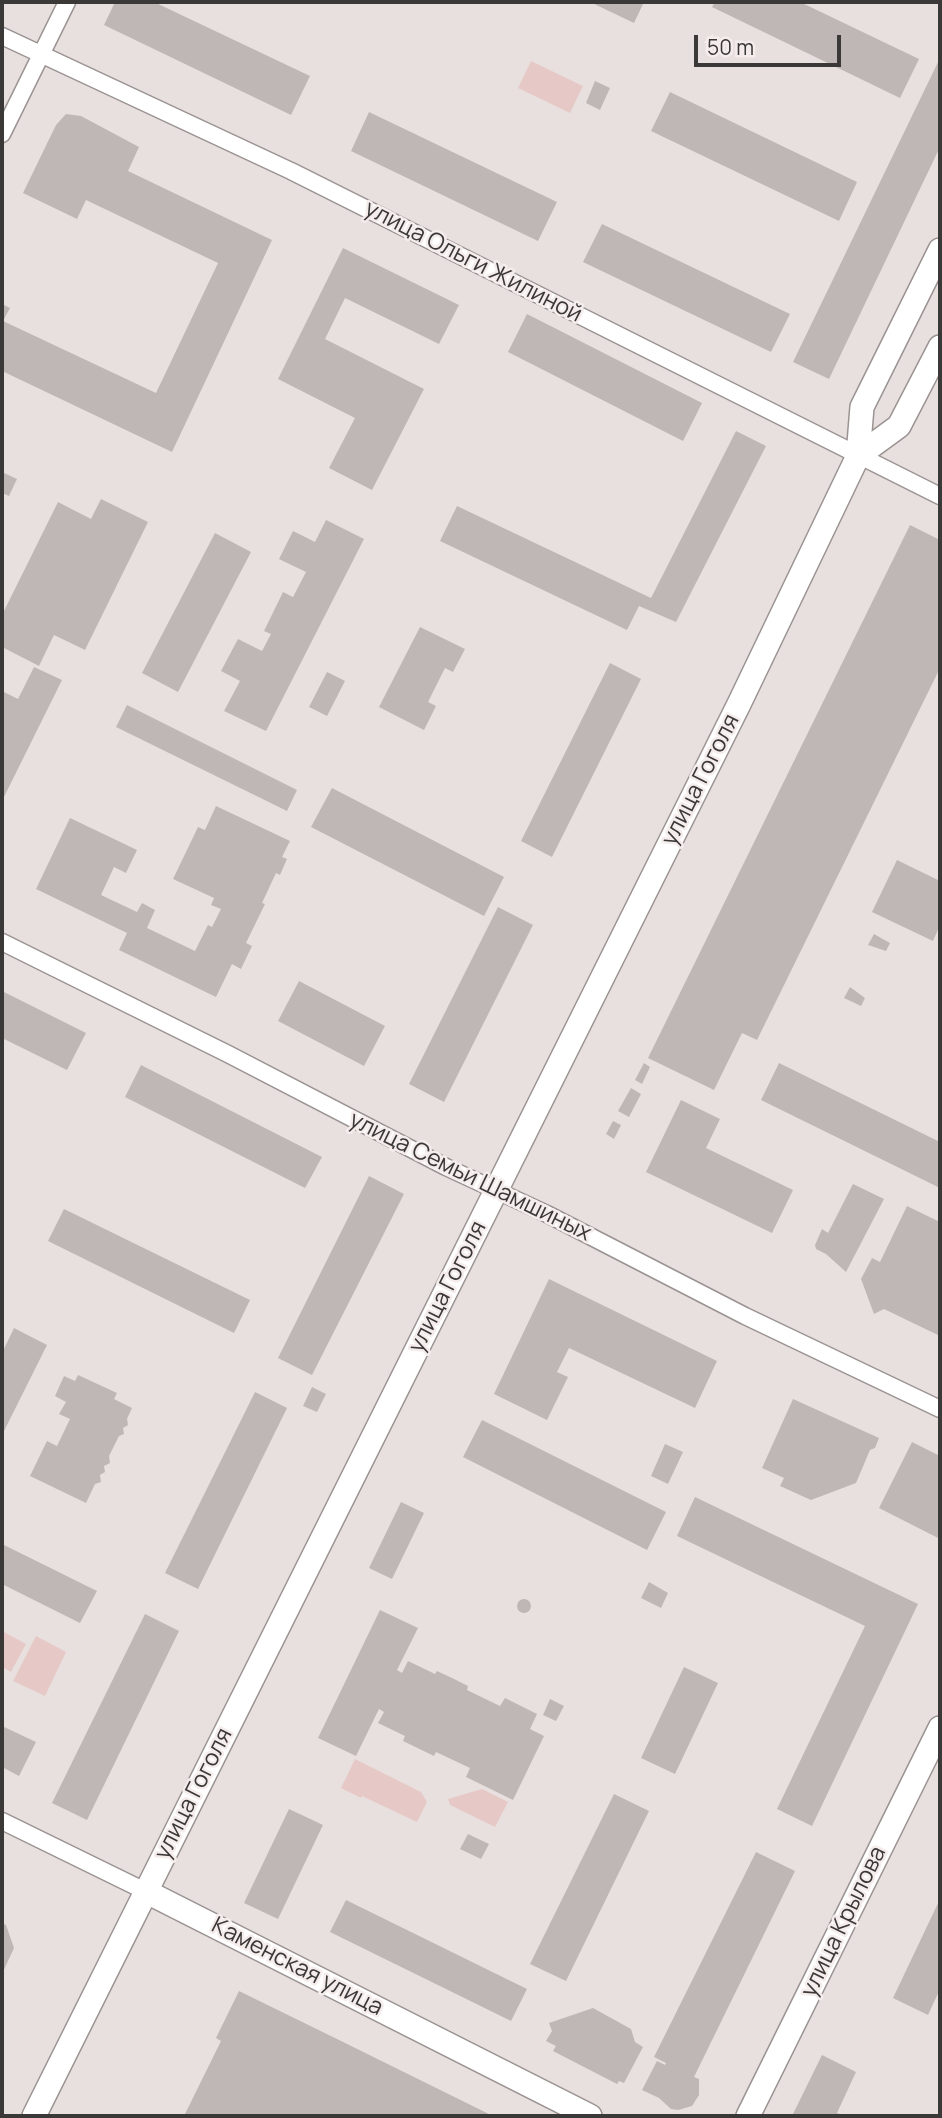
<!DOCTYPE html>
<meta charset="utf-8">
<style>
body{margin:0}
#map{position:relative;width:942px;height:2118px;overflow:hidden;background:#e8e0df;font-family:Manrope,sans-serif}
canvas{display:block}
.frame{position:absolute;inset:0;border:4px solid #3b3838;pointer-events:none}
.scale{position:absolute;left:694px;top:35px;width:147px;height:32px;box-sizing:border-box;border:4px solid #3b3838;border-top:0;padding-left:9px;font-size:21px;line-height:24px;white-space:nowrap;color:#3b3838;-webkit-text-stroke:5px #f5edec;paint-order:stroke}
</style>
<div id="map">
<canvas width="942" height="2118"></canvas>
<div class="frame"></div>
<div class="scale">50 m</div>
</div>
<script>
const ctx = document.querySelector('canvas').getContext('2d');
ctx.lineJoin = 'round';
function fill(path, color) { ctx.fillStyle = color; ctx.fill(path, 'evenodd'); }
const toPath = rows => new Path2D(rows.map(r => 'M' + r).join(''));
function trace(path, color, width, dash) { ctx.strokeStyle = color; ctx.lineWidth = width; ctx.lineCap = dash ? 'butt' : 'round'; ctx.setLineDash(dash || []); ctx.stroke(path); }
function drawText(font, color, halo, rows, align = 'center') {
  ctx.font = font + ' Manrope,sans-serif'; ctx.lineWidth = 5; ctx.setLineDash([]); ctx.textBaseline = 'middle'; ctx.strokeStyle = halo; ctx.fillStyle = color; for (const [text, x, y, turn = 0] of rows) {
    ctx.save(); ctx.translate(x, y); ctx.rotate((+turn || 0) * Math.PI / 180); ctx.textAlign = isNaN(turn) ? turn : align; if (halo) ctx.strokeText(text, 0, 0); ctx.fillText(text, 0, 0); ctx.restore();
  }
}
const green = toPath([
 [531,61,583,86,570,113,518,88],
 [2,1631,26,1644,11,1672,2,1667],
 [36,1636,66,1652,45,1696,13,1681],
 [355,1759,421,1792,427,1802,417,1822,362,1796,361,1798,341,1788],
 [482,1789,508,1802,495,1827,450,1805,448,1799]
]);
const building = toPath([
 [115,2,154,2,310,76,291,115,104,25],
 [590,2,644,2,634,23],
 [715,2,800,2,919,59,900,98,712,7],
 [940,58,940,147,829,379,793,362],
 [595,81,610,88,600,110,586,103],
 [670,92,857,182,839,221,651,131],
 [369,112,557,202,538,241,351,151],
 [66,114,81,116,139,147,128,171,272,240,172,452,2,371,2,304,10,308,3,321,156,393,218,263,86,200,77,219,23,193,56,125],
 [602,224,790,314,771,352,583,262],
 [343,248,459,305,439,344,345,298,325,339,424,389,372,490,329,468,355,418,278,379],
 [527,314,702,403,683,441,508,352],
 [736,431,766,446,676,622,639,606,627,630,440,541,457,506,651,598],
 [2,472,17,479,9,496,2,493],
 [101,499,148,522,85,650,54,635,39,666,2,647,2,612,3,613,58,502,91,519],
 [326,520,364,539,266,731,224,711,240,681,221,671,238,639,262,651,271,634,264,631,283,592,293,597,306,572,279,559,293,531,315,542],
 [910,525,940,540,940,668,757,1040,742,1033,714,1090,648,1058],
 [215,533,251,552,178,692,142,673],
 [420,627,465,649,453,672,445,668,428,702,436,706,424,730,379,707],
 [610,663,641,679,552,857,521,841],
 [34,667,62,680,2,801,2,691,18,699],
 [327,672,345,681,327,716,309,707],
 [127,705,297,790,287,811,116,727],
 [332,788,504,877,484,916,311,827],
 [216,806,290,841,282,857,287,859,280,875,276,873,262,903,265,904,246,943,252,946,241,969,232,964,216,997,119,950,127,933,36,889,70,818,137,850,126,873,114,867,101,895,137,912,142,903,155,910,147,928,195,951,208,925,212,927,221,909,211,905,214,898,173,879,198,827,205,830],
 [897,860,940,881,940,925,933,941,872,912],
 [498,907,533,925,444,1102,409,1084],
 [874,934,890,943,886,951,868,945],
 [299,981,385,1026,364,1066,278,1021],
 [850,987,865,998,861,1006,844,998],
 [2,991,86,1033,67,1070,2,1038],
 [644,1063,650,1067,642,1084,635,1080],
 [779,1063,940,1142,940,1188,761,1100],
 [141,1065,322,1157,305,1188,125,1097],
 [631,1088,641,1094,629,1117,618,1111],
 [681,1100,720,1119,706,1148,793,1190,772,1233,646,1172],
 [613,1121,621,1125,614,1139,606,1134],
 [369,1176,404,1194,312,1375,278,1358],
 [853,1184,884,1199,846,1272,826,1254,816,1249,815,1245,822,1229,828,1233],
 [907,1206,940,1222,938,1231,940,1232,940,1336,884,1309,874,1314,861,1279,872,1258,880,1262],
 [64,1209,250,1300,234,1333,48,1241],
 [549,1279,717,1361,695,1408,569,1348,557,1372,568,1377,547,1420,494,1394],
 [14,1328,47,1345,2,1435,2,1353],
 [78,1375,117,1393,114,1399,132,1408,127,1419,128,1425,123,1428,124,1434,119,1436,109,1456,110,1463,104,1466,105,1472,100,1475,101,1482,95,1484,86,1503,30,1476,47,1441,57,1446,70,1419,59,1414,66,1402,55,1396,64,1376,75,1381],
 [312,1387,326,1394,317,1412,303,1406],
 [255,1392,287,1408,198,1589,165,1573],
 [793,1399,879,1438,875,1448,870,1450,856,1483,811,1500,780,1486,784,1478,762,1468],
 [482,1420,666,1512,647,1550,463,1457],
 [912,1442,940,1456,940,1539,879,1508],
 [665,1444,683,1452,668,1484,651,1476],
 [695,1497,918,1604,812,1826,777,1809,865,1626,677,1536],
 [401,1502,424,1513,392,1579,369,1568],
 [2,1544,97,1591,80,1623,2,1584],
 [649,1582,668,1593,661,1608,641,1598],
 '517 1606a7 7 0 1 1 14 0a7 7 0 1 1-14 0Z',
 [380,1610,418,1628,397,1670,402,1673,408,1661,435,1674,437,1671,452,1678,468,1686,467,1690,500,1706,505,1698,537,1714,530,1729,544,1736,513,1800,466,1777,470,1768,436,1752,434,1756,403,1741,405,1736,378,1723,384,1712,379,1709,356,1756,318,1738],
 [145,1614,179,1631,87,1820,52,1803],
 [684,1667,718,1683,675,1774,641,1758],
 [550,1699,564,1706,556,1721,543,1715],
 [2,1726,36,1742,19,1776,2,1767],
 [614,1794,649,1811,566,1981,530,1964],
 [289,1809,323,1825,278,1919,244,1903],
 [468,1834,489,1844,481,1859,460,1849],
 [756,1852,795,1871,694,2077,699,2079,699,2095,692,2106,678,2110,671,2109,659,2098,642,2090,657,2061,665,2065,666,2063,654,2057],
 [940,1899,940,1989,928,2015,893,1998],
 [346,1900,527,1989,511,2021,330,1932],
 [2,1923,6,1925,14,1948,2,1974],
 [239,1991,337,2039,493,2116,184,2116,221,2041,216,2038],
 [593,2008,631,2029,635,2042,643,2047,624,2083,619,2081,617,2084,553,2051,556,2046,546,2041,552,2031,549,2023],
 [822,2055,856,2072,837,2113,844,2116,792,2116]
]);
const street = toPath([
 [2,36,291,171,940,496],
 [2,134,67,2],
 [2,942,228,1054,446,1167,547,1214,745,1316,940,1409],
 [2,1821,145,1891]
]);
const secondary = toPath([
 [858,456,899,426,940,347],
 [145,1891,590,2116],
 [34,2116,739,704,858,456,862,407,940,250],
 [748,2116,940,1728]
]);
const streetNames = [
 ["улица Ольги Жилиной",473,262,27],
 ["улица Гоголя",701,780,-63],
 ["улица Семьи Шамшиных",470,1177,26],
 ["улица Гоголя",448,1287,-63],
 ["улица Гоголя",194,1794,-63],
 ["улица Крылова",844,1922,-64],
 ["Каменская улица",297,1967,27]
];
fill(green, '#e6c9c6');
fill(building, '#bfb7b6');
trace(street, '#9a9392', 19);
trace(secondary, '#9a9392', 26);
trace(street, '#fff', 16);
trace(secondary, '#fff', 23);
drawText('23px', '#3b3838', '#f5edec', streetNames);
</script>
